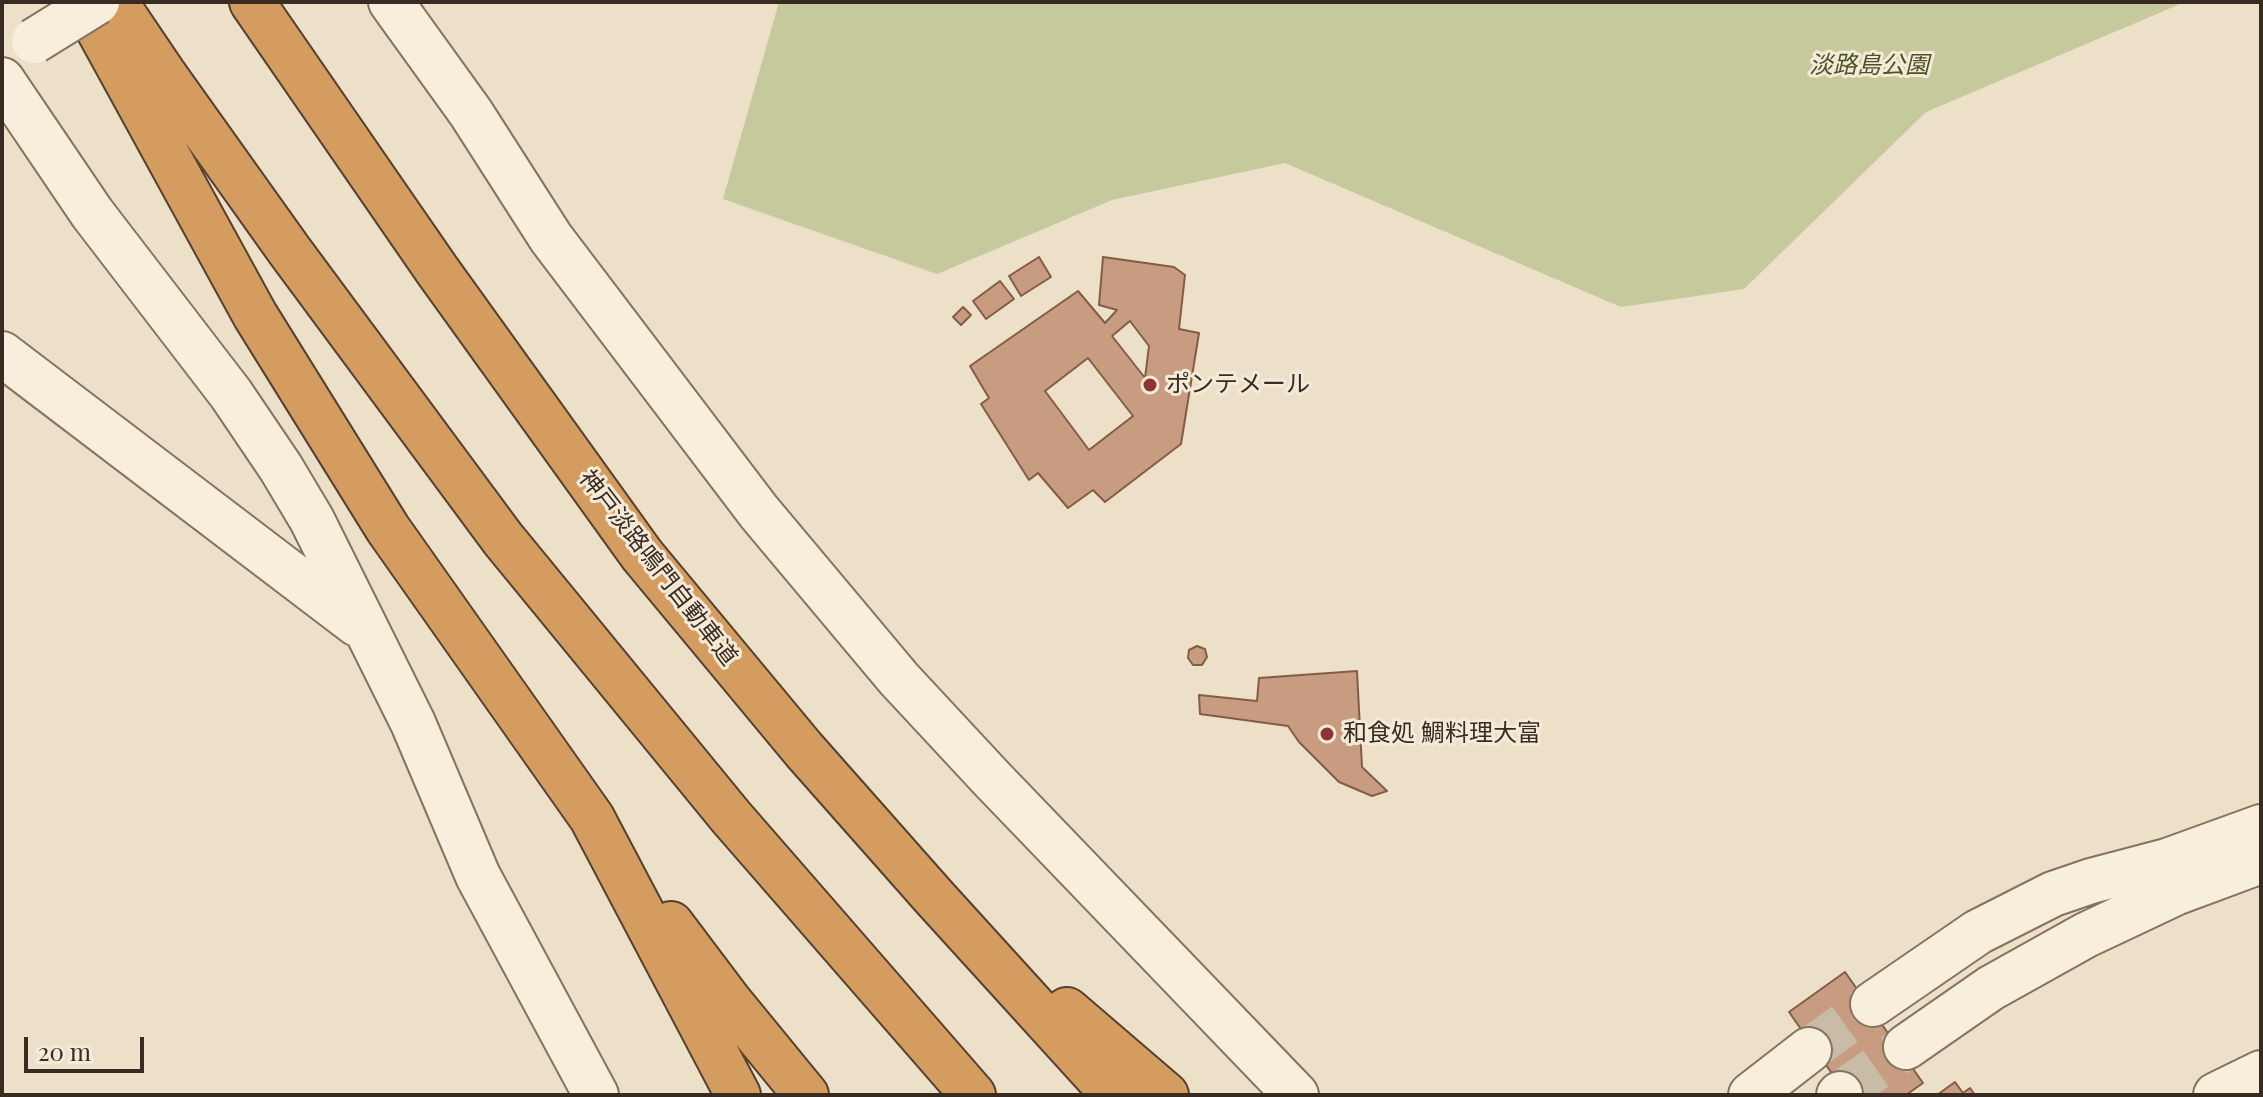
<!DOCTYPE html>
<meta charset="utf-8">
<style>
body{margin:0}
#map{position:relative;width:2263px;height:1097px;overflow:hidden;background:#ece0c8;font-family:"Playfair Display",serif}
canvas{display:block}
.frame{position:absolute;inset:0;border:4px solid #382b21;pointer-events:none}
.scale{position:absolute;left:24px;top:1037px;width:120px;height:36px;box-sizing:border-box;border:4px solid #382b21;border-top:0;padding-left:10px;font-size:24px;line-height:28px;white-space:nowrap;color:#382b21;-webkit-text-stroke:6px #f4ead7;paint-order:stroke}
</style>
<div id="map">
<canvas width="2263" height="1097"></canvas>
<div class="frame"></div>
<div class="scale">20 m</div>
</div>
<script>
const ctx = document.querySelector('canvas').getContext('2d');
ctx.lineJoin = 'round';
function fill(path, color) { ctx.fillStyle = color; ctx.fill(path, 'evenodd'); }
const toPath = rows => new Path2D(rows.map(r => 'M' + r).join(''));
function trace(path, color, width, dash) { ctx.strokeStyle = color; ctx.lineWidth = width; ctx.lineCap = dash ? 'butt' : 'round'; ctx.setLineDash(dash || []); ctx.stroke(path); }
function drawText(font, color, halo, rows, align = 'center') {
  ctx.font = font + ' "Playfair Display","Noto Sans JP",serif'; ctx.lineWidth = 6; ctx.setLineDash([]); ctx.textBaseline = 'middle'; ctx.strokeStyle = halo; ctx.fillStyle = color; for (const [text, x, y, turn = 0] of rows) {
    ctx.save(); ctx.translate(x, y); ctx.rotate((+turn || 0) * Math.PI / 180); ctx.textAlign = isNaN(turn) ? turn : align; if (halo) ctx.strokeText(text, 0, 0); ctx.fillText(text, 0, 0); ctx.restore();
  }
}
const green = toPath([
 [779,2,2185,2,1926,112,1744,289,1621,307,1285,163,1112,200,937,274,723,199]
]);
const building = toPath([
 [1039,257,1051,277,1021,296,1009,276,1039,257],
 [1103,257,1174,267,1185,275,1179,329,1199,333,1181,444,1105,502,1093,490,1068,508,1038,473,1029,480,981,404,989,398,970,366,1078,291,1105,323,1117,310,1099,305,1103,257],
 [1130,321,1149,346,1145,378,1112,336,1130,321],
 [1088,358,1133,416,1089,450,1045,391,1088,358],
 [1000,281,1014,299,986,319,973,301,1000,281],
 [963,307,971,315,961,325,953,317,963,307],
 [1197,646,1205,649,1207,657,1202,665,1193,665,1188,658,1189,650,1197,646],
 [1357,671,1362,767,1387,791,1372,796,1339,782,1299,742,1288,726,1200,714,1199,695,1257,701,1259,678,1357,671],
 [1845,972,1923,1083,1906,1095,1847,1095,1789,1012,1845,972],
 [1955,1082,1963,1093,1970,1088,1975,1095,1937,1095,1955,1082]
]);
const minorTunnel = toPath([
 [1809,1050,1873,1004],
 [1840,1094,1906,1047]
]);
const minor = toPath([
 [391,2,471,113,551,238,759,512,899,679,992,779,1296,1095],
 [2,80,92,213,231,394,281,468,312,520,413,723,478,876,596,1095],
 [2,354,357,624],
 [1873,1004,1978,932,2053,894,2091,881,2167,861,2261,827],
 [1906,1047,1991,988,2086,935,2175,893,2261,861],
 [1751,1095,1809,1050],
 [1839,1095,1840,1094],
 [2216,1095,2261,1073]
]);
const highway = toPath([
 [85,2,96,25,255,315,388,529,592,818,738,1095],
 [115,2,165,76,289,250,503,539,731,817,973,1095],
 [252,2,437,270,642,555,804,750,934,897,1114,1095],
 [671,924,729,1001,806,1095],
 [1067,1010,1166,1095]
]);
const minorBridge = toPath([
 [34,41,97,2]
]);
const markers = [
 [1150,385,8,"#913235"],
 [1327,734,8,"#913235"]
];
const parkNames = [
 ["淡路島公園",1869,66]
];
const poiNames = [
 ["ポンテメール",1166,385],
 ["和食処 鯛料理大富",1343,734]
];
const streetNames = [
 ["神戸淡路鳴門自動車道",658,568,52]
];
fill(green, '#c5c99c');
fill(building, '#c79c80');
trace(building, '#845c45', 2);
trace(minorTunnel, '#c8bca7', 44, [44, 22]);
trace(minor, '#86725e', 48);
trace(highway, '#554132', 48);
trace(minor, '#f7eedb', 44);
trace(highway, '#d49d5f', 44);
trace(minorBridge, '#86725e', 48, []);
trace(minorBridge, '#f7eedb', 44);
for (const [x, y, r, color] of markers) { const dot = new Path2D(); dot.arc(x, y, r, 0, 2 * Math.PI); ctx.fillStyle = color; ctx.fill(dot); trace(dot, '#f4ead7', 3); }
drawText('italic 24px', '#495329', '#f4ead7', parkNames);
drawText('24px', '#382b21', '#f4ead7', poiNames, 'left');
drawText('24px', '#382b21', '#f4ead7', streetNames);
</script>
